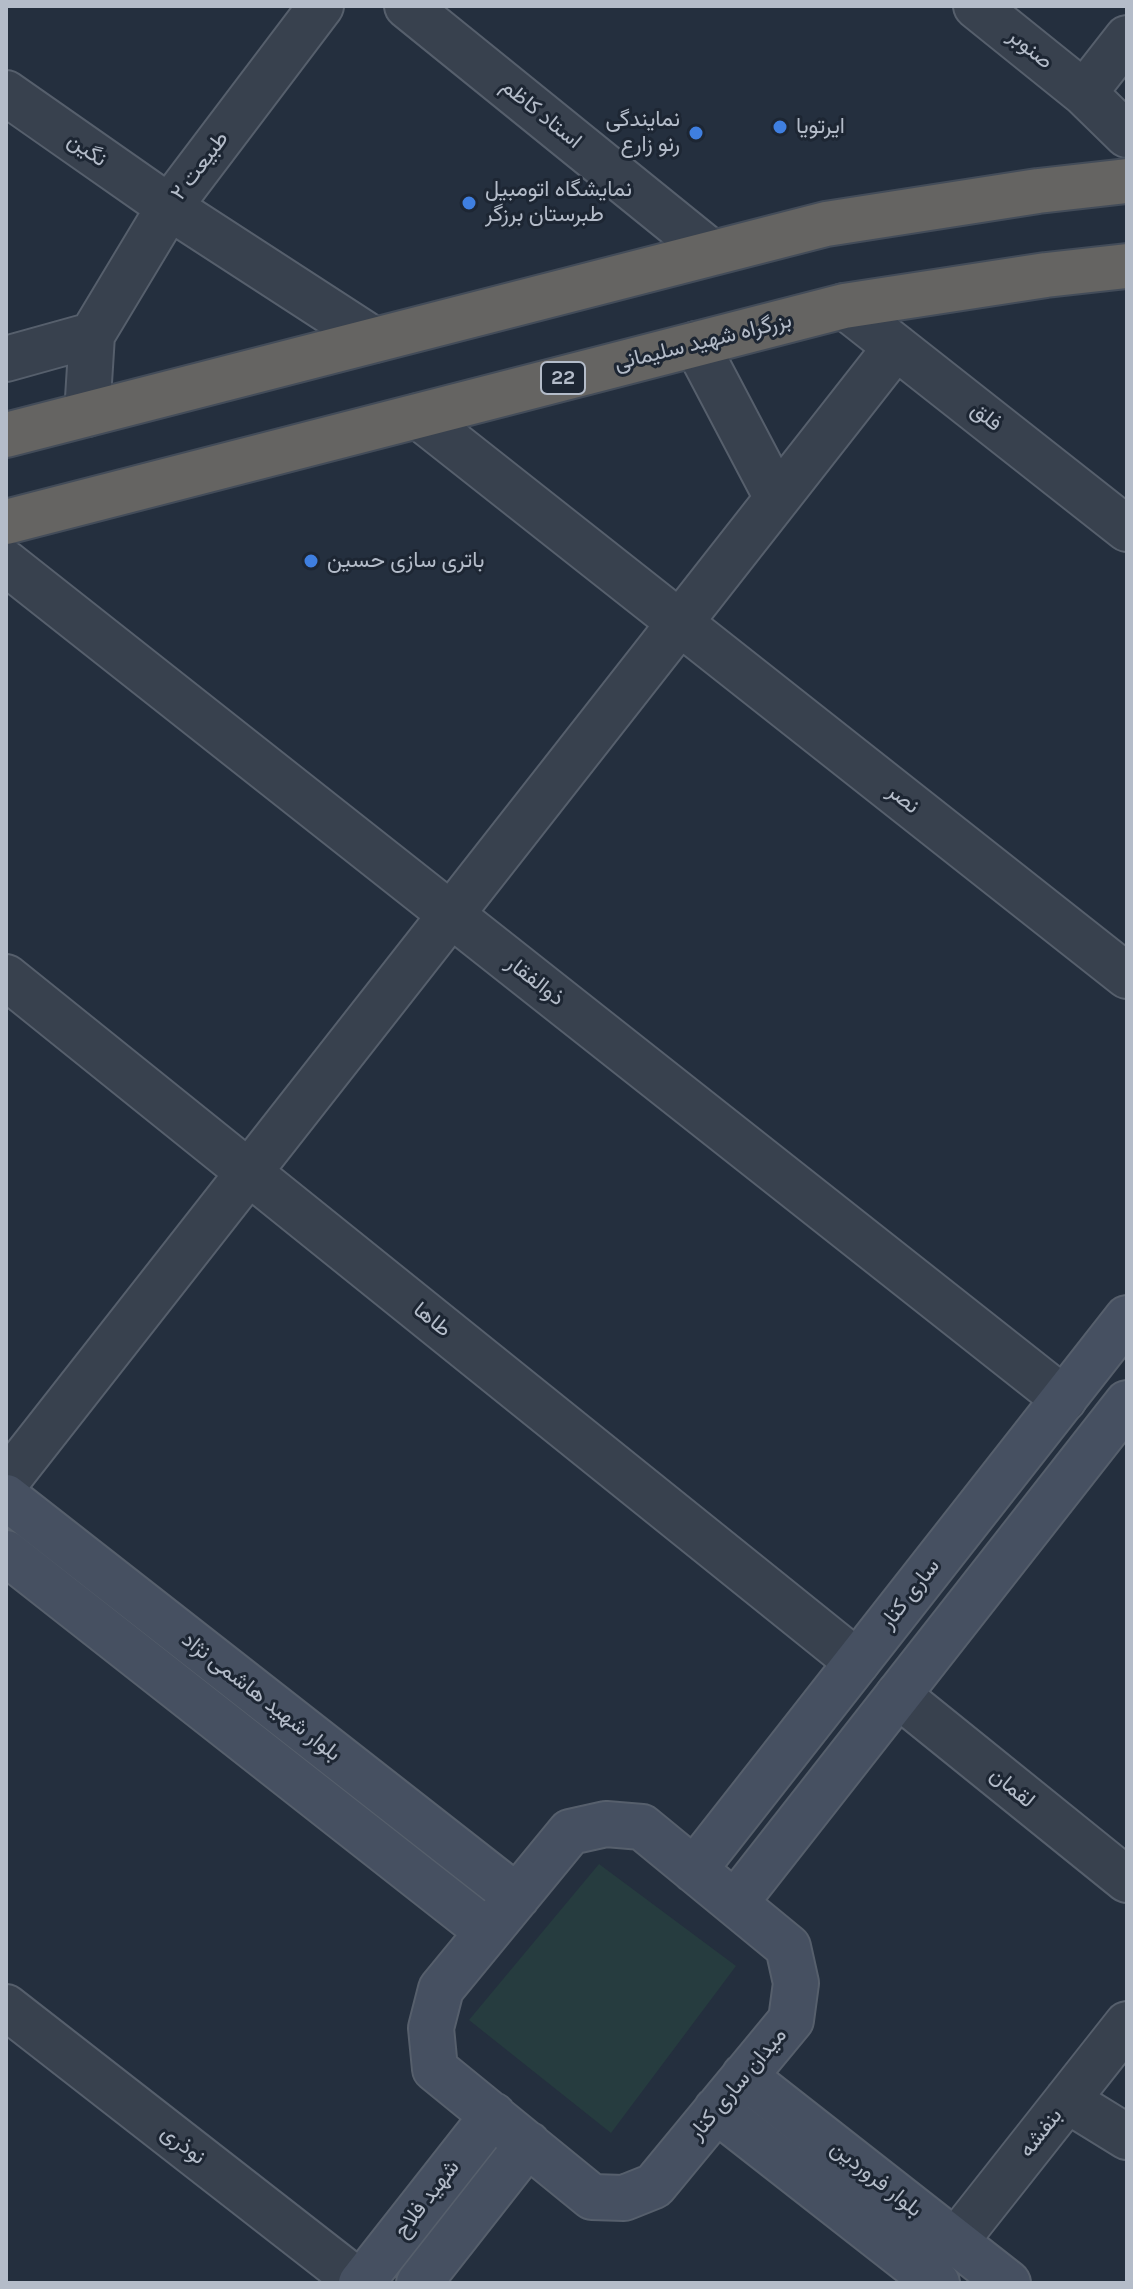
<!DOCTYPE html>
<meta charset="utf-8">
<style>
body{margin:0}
#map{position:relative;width:1133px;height:2289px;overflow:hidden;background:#242f3e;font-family:Karla,sans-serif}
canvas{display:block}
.frame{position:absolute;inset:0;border:8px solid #b4bcc9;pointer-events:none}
</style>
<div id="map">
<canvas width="1133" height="2289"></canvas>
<div class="frame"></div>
</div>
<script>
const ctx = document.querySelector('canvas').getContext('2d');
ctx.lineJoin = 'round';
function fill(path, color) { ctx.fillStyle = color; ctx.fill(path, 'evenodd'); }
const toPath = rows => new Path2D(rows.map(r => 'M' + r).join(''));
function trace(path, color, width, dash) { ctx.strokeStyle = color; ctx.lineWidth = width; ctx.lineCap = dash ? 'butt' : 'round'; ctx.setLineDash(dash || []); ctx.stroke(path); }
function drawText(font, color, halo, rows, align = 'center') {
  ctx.font = font + ' Karla,Vazirmatn,sans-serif'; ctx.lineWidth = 6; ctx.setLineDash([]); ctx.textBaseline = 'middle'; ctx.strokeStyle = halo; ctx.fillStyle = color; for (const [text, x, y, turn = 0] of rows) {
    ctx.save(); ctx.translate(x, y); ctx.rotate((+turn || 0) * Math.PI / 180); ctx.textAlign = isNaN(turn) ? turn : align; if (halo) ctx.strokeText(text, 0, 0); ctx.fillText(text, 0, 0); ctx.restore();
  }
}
const green = toPath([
 [599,1864,736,1966,611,2133,469,2020]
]);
const minor = toPath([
 [407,6,712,253],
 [976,6,1084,93,1127,135],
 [6,93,169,207,374,340],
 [1084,93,1127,38],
 [844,306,1127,529],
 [696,344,777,498],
 [6,359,92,335],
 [87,414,92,335,169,207,321,6],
 [418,416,1127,976],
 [6,563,1064,1399],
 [6,977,857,1662],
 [6,1482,896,347],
 [898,1695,1127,1880],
 [6,2007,360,2283],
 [1067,2100,1127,2137],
 [955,2242,1127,2024]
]);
const secondary = toPath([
 [6,1497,517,1897],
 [6,1553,488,1932],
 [606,1824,642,1827,788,1947,796,1983,791,2020,654,2186,624,2198,592,2197,435,2069,431,2028,441,1989,570,1832,606,1824],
 [694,1870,1127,1318],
 [735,1903,1127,1403],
 [744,2076,1008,2283],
 [716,2110,937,2283],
 [361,2283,493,2115],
 [419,2283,528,2144]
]);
const trunk = toPath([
 [6,435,826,224,1038,191,1127,181],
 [6,522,844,306,1046,275,1127,266]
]);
const markers = [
 [780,127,8,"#3f7fe0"],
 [696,133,8,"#3f7fe0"],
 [469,203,8,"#3f7fe0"],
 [311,561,8,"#3f7fe0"]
];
const shields = [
 [563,378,44]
];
const shieldNames = [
 ["22",563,378]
];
const streetNames = [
 ["صنوبر",1030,49,39],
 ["استاد کاظم",541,114,39],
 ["نگین",87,150,35],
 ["طبیعت ۲",200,166,-53],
 ["بزرگراه شهید سلیمانی",703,342,-14],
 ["فلق",986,417,38],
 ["نصر",903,799,38],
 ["ذوالفقار",535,981,38],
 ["طاها",432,1320,39],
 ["ساری کنار",910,1594,-52],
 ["بلوار شهید هاشمی نژاد",261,1697,38],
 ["لقمان",1012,1788,39],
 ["میدان ساری کنار",738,2084,-50],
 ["بنفشه",1041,2133,-52],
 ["نوذری",183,2145,38],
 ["بلوار فروردین",876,2179,38],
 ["شهید فلاح",427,2199,-52]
];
const poiNames = [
 ["نمایندگی",680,120,"right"],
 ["رنو زارع",680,145,"right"],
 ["ایرتویا",796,127],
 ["نمایشگاه اتومبیل",485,190],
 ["طبرستان برزگر",485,215],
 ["باتری سازی حسین",327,561]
];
fill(green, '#263c3f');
trace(minor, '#565f6c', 48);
trace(secondary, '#565f6c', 48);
trace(trunk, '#434c59', 48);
trace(minor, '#38414e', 44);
trace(secondary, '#465061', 44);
trace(trunk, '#656462', 44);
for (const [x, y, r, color] of markers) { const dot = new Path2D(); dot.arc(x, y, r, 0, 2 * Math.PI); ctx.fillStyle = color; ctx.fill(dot); trace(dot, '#1d2633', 3); }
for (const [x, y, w] of shields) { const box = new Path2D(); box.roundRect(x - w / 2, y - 16, w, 32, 6); ctx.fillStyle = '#1d2633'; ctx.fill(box); trace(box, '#b4bcc9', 2); }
drawText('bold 20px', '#b4bcc9', null, shieldNames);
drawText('22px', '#b4bcc9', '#1d2633', streetNames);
drawText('22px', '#b4bcc9', '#1d2633', poiNames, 'left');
</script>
